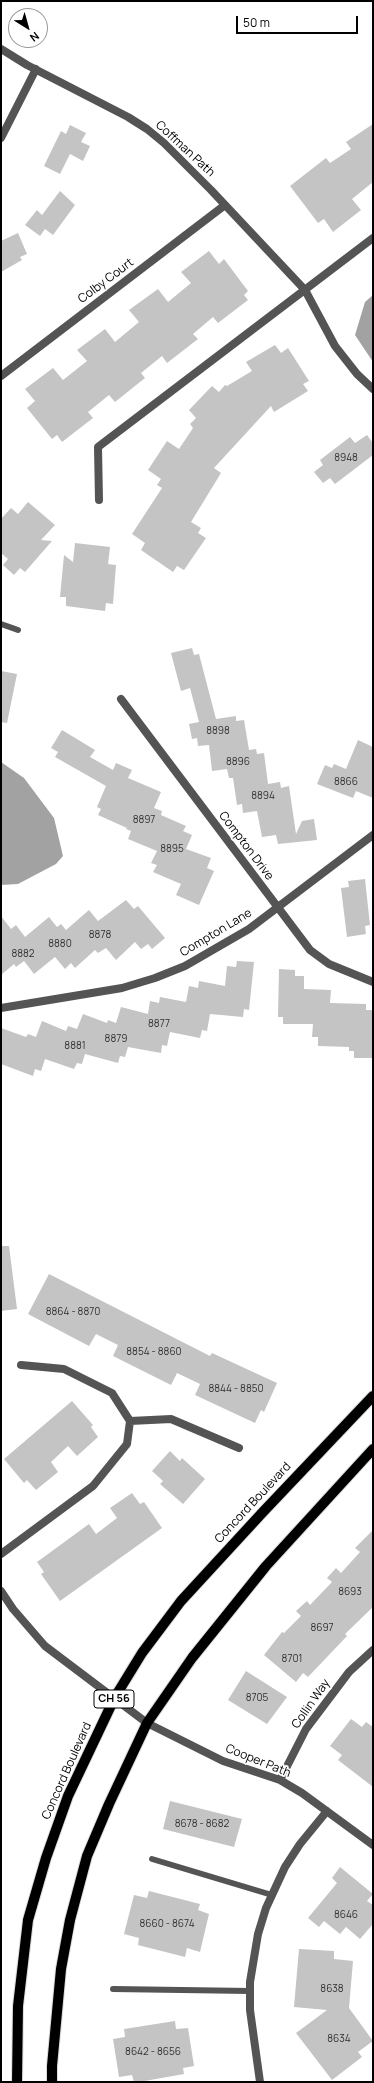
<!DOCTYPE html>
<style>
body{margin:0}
#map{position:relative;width:374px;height:2083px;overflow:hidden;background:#fff;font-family:Manrope,sans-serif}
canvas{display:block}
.frame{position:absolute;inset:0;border:2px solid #000;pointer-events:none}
.north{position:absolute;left:8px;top:8px;width:40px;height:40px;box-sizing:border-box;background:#fff;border:1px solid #999;border-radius:50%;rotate:143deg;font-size:11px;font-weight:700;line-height:16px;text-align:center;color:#000}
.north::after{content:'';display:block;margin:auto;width:14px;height:18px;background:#000;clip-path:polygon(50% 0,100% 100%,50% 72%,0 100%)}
.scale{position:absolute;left:236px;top:16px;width:122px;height:18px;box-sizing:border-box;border:2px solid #000;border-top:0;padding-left:5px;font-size:12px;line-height:14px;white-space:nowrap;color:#000;-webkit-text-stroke:3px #fff;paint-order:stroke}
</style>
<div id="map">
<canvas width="374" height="2083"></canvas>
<div class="frame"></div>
<div class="north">N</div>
<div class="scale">50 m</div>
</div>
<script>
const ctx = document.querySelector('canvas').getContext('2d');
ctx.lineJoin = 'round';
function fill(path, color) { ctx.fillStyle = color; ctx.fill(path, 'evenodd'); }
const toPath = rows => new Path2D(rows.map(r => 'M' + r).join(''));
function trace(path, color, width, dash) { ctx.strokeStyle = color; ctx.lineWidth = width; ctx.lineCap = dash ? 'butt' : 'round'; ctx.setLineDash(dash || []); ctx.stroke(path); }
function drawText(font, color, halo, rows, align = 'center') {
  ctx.font = font + ' Manrope,sans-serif'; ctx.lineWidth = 3.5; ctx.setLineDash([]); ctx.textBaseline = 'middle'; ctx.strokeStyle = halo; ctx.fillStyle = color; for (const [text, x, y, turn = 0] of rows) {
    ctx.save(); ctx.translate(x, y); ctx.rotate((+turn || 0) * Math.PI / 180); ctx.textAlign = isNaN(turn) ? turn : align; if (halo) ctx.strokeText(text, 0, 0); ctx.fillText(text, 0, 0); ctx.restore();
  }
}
const water = toPath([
 [373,295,373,362,355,335,365,302],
 [1,762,24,778,54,818,63,856,56,864,18,884,1,885]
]);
const building = toPath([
 [373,124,373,182,352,199,361,210,333,232,324,219,318,223,290,186,326,158,330,163,351,149,346,142],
 [70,125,86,133,81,142,90,146,83,161,70,154,60,174,44,166,61,131,66,134],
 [60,191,75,205,53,235,45,229,40,236,25,225,37,210,42,215],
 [18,233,27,254,20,257,22,260,1,272,1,241],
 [209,251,219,264,224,259,248,291,244,295,248,300,218,323,213,317,193,334,198,339,167,363,162,356,141,373,145,378,115,402,109,395,88,412,93,418,62,442,57,435,52,439,27,408,35,401,25,389,53,368,63,380,87,361,77,350,105,329,115,342,139,322,129,310,158,289,168,302,191,283,181,272],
 [275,345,281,353,288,348,309,381,303,384,308,391,274,412,271,406,214,468,221,473,191,522,201,528,198,533,206,538,184,570,177,566,173,572,141,550,145,543,132,534,162,488,157,485,161,479,148,470,167,441,179,449,193,428,190,424,196,418,189,410,212,386,219,392,225,385,227,386,252,371,246,362],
 [367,435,373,443,373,455,335,484,330,478,323,483,314,472,323,465,320,460,350,437,355,443],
 [28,502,55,525,41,540,52,541,25,572,20,568,14,575,3,565,8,559,1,553,1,519,11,508,18,514],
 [75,543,110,547,108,564,116,565,113,604,106,603,105,611,66,606,66,597,60,597,64,555,73,562],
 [192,648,194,655,199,654,216,719,236,716,236,721,244,720,249,750,256,749,257,754,264,753,268,784,280,782,281,788,289,786,296,834,302,821,314,819,317,840,278,844,276,835,262,837,257,811,243,813,242,804,237,805,233,778,229,778,227,769,212,771,209,745,198,746,197,738,192,739,189,724,199,722,190,688,181,691,171,653],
 [1,671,17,674,7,723,1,722],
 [62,730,95,750,90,757,113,770,116,763,132,770,128,778,161,792,154,808,162,811,161,815,186,826,183,831,192,835,186,849,211,858,207,868,214,871,199,905,176,895,181,884,153,872,157,865,151,863,157,851,128,839,131,831,126,829,127,828,98,815,101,809,97,807,106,786,55,757,58,752,51,748],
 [358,740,373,747,373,798,356,791,353,798,317,784,325,765,332,768,334,764,346,769],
 [365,879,370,925,365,926,366,934,347,937,341,888,349,887,348,881],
 [126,900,134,909,138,906,165,938,152,949,148,944,141,949,135,942,116,960,106,948,98,953,95,950,75,968,71,963,65,969,55,957,34,974,24,961,16,967,14,964,1,975,1,916,11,929,16,925,25,937,49,917,57,927,61,924,66,930,89,910,98,921],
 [237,961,254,962,249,1010,244,1009,243,1017,210,1014,207,1031,202,1030,200,1038,170,1032,167,1046,162,1045,161,1053,128,1047,125,1057,120,1056,118,1063,85,1054,82,1064,77,1063,74,1069,45,1059,41,1071,35,1069,33,1076,1,1064,1,1028,26,1037,28,1034,36,1037,42,1021,66,1031,68,1026,77,1029,83,1014,107,1023,108,1020,116,1023,121,1007,148,1014,150,1001,159,1003,160,997,186,1002,189,986,198,988,199,981,225,986,227,966,236,967],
 [279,969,295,970,295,976,304,976,304,989,331,990,330,1003,366,1004,366,1010,373,1010,373,1058,354,1058,354,1051,349,1051,349,1047,318,1046,318,1037,312,1037,313,1024,283,1024,283,1017,278,1017],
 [1,1246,9,1246,17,1309,1,1311],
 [49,1274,210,1356,212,1353,277,1383,264,1412,261,1410,255,1423,195,1395,200,1384,177,1373,171,1385,113,1356,118,1345,96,1334,89,1346,28,1314],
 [72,1401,93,1425,91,1427,98,1437,77,1456,68,1446,51,1462,58,1472,36,1490,27,1480,24,1483,4,1459],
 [170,1451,180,1461,182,1458,205,1479,183,1504,160,1484,163,1481,152,1471],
 [132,1493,140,1504,144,1502,162,1528,60,1601,41,1574,44,1572,37,1562,89,1524,96,1534,117,1518,110,1508],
 [373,1530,373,1607,345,1634,347,1636,308,1677,303,1673,296,1682,264,1655,282,1632,284,1633,301,1616,296,1611,307,1601,310,1605,332,1582,327,1578,336,1568,341,1573,360,1552,355,1548],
 [246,1671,287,1697,267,1724,228,1700],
 [351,1719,362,1727,366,1722,373,1727,373,1787,338,1760,342,1755,330,1746],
 [170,1801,242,1819,234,1847,163,1829],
 [340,1867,373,1894,367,1901,373,1905,373,1924,360,1939,346,1927,340,1934,324,1921,319,1927,308,1918,337,1883,332,1878],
 [149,1891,200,1904,198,1910,209,1914,200,1952,187,1948,185,1957,138,1945,139,1938,124,1934,134,1895,147,1898],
 [299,1949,334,1951,334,1959,353,1961,349,2008,373,2041,358,2052,362,2057,332,2080,296,2033,327,2010,294,2007],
 [175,2021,176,2029,188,2028,194,2066,183,2068,184,2074,139,2082,134,2082,132,2075,119,2077,113,2039,125,2037,124,2029]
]);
const service = toPath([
 [1,624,18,630],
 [152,1859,272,1895],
 [113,1989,250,1991]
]);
const minor = toPath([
 [1,49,27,65,128,117,147,129,164,143,211,190,305,290,335,346,357,374,373,389],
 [1,138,36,69],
 [1,376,225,205],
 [99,500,98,447,373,238],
 [121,699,310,950,329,964,373,982],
 [1,1008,122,988,155,978,185,966,249,929,373,835],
 [130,1421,171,1419,239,1448],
 [1,1554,93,1486,127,1444,130,1421,112,1393,64,1369,21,1365],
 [147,1723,223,1761,280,1780,302,1793,373,1845],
 [280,1780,306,1729,349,1672,373,1650],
 [260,2082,250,2010,250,1982,258,1934,266,1908,285,1867,300,1844,327,1811]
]);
const tertiary = toPath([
 [1,1591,13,1609,45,1646,147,1723]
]);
const primary = toPath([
 [17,2082,18,2006,28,1920,46,1858,68,1796,115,1697,142,1653,181,1601,262,1513,373,1396],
 [52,2082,52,2066,61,1969,70,1920,87,1856,109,1804,147,1723,192,1658,266,1566,373,1449]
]);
const numberNames = [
 ["8948",346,458],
 ["8898",218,731],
 ["8896",238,762],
 ["8866",346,782],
 ["8894",263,796],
 ["8897",144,820],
 ["8895",172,849],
 ["8878",100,935],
 ["8880",60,944],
 ["8882",23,954],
 ["8877",159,1024],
 ["8879",116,1039],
 ["8881",75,1046],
 ["8864 - 8870",73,1312],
 ["8854 - 8860",154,1352],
 ["8844 - 8850",236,1389],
 ["8693",350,1592],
 ["8697",322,1628],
 ["8701",292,1659],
 ["8705",257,1698],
 ["8678 - 8682",202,1824],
 ["8646",346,1915],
 ["8660 - 8674",167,1924],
 ["8638",332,1989],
 ["8634",339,2039],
 ["8642 - 8656",153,2052]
];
const shields = [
 [114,1699,40]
];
const shieldNames = [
 ["CH 56",114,1699]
];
const streetNames = [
 ["Coffman Path",185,149,43],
 ["Colby Court",106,281,-37],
 ["Compton Drive",246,846,53],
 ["Compton Lane",216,933,-31],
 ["Concord Boulevard",253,1503,-47],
 ["Collin Way",311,1704,-55],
 ["Cooper Path",258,1761,22],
 ["Concord Boulevard",67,1771,-66]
];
fill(water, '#a2a2a2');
fill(building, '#c4c4c4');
trace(primary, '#dbdbdb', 12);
trace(service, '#545454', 6);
trace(minor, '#545454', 8);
trace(tertiary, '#545454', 8);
trace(primary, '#000', 10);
drawText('10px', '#313131', null, numberNames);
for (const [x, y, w] of shields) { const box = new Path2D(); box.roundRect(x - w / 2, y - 9, w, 18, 3); ctx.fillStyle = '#fff'; ctx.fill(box); trace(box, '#000', 1); }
drawText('bold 11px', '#000', null, shieldNames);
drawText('12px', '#000', '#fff', streetNames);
</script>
